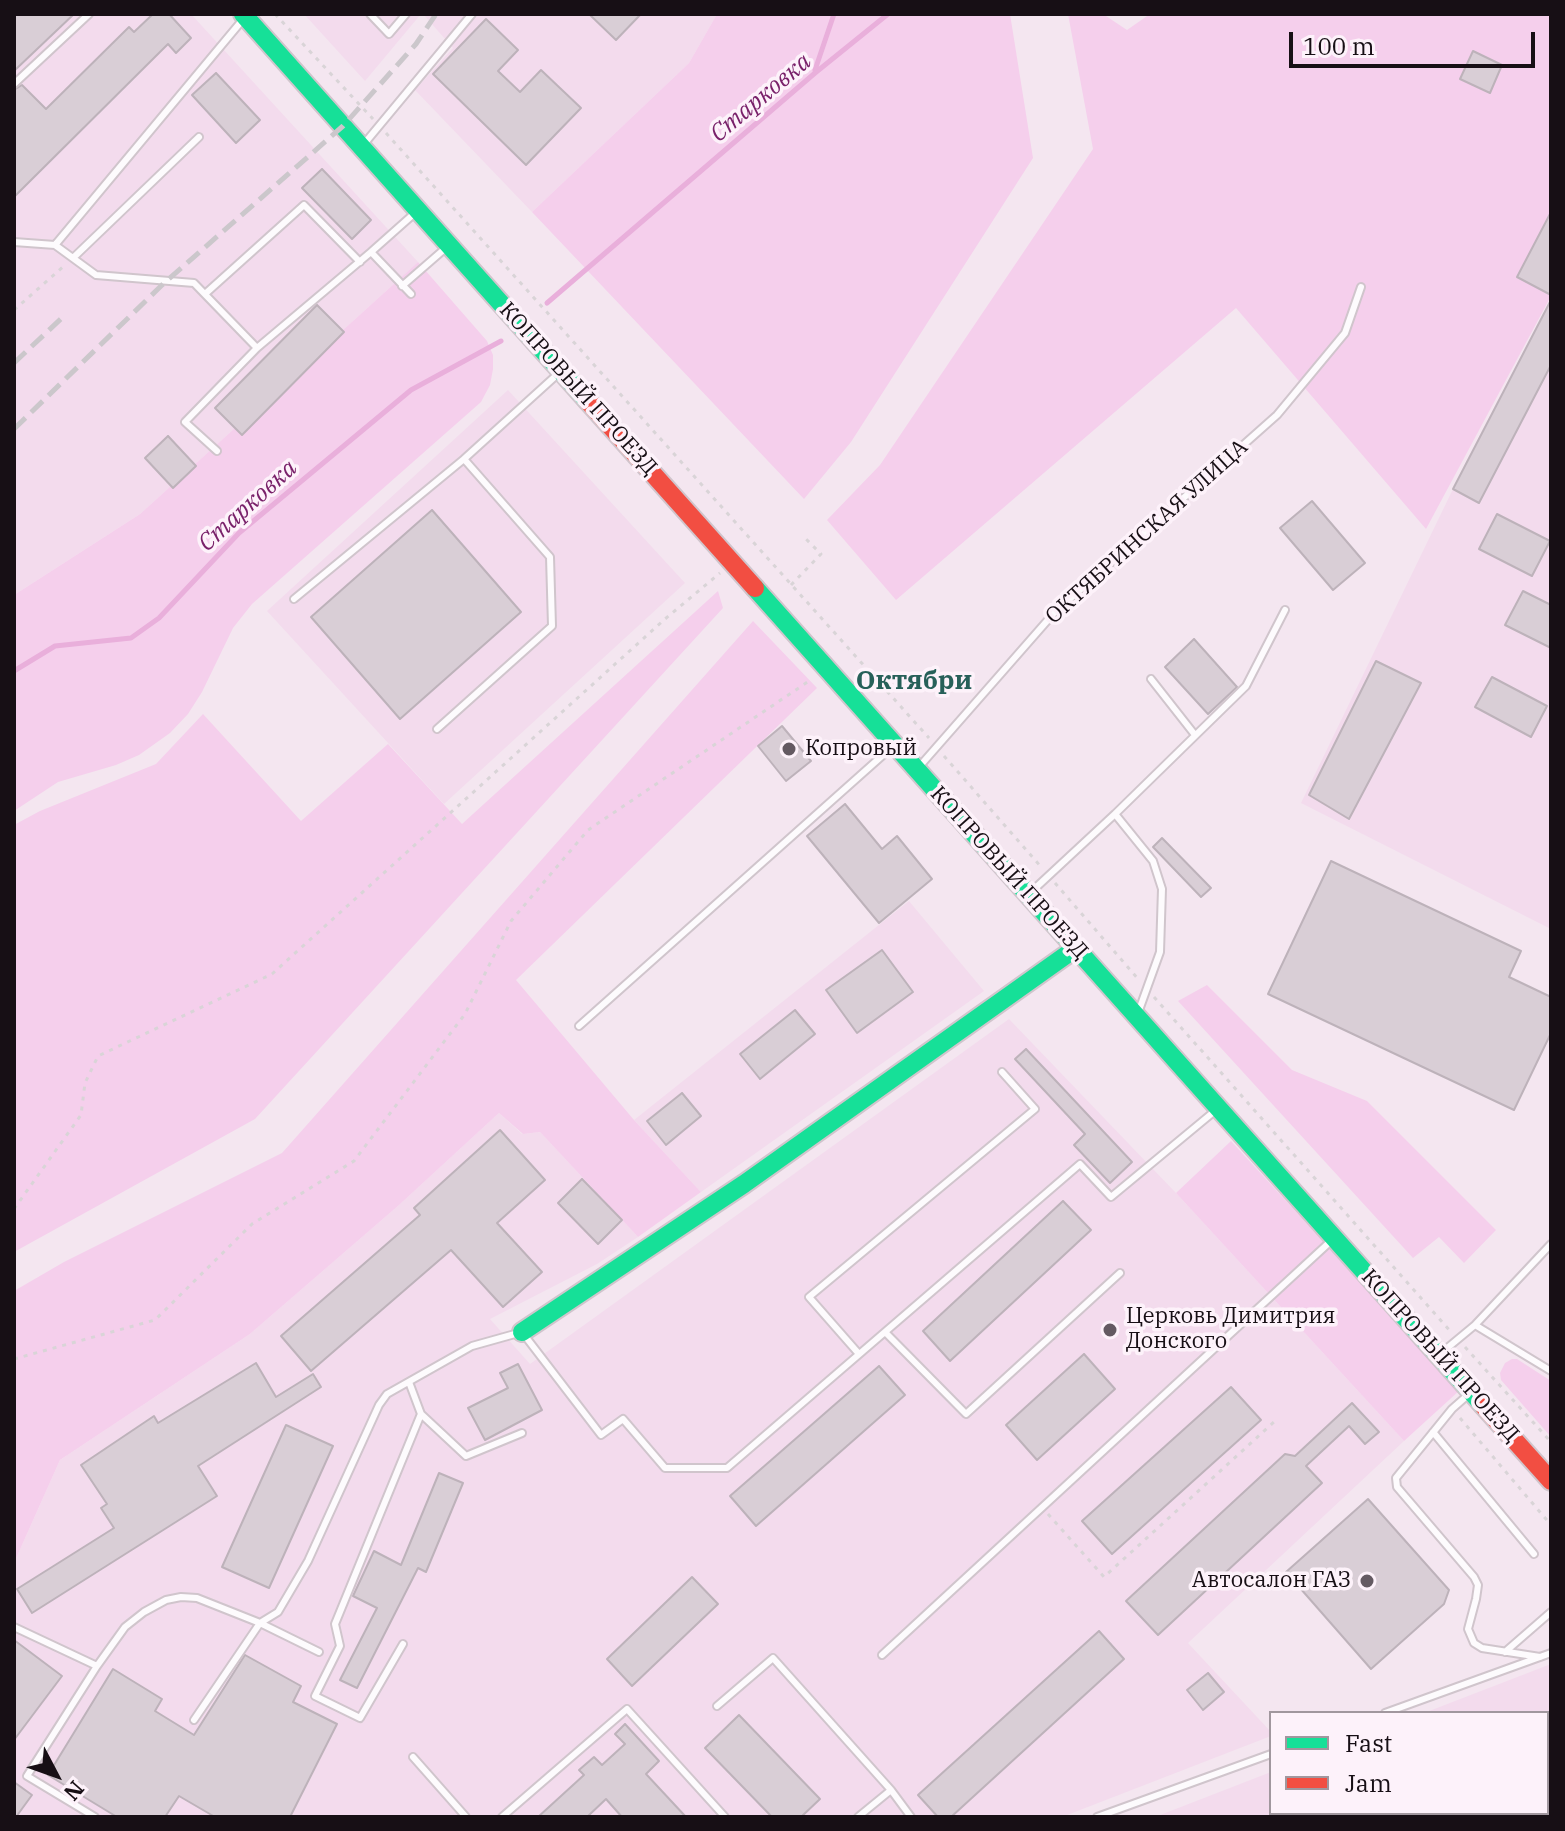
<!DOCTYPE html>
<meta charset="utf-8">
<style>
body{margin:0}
#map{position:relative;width:1565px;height:1831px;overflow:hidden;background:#f4e6f0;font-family:"IBM Plex Serif",serif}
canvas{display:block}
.frame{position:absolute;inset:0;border:16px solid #170f15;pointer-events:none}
.legend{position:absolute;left:1269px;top:1711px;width:280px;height:104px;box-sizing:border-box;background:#fdf2fa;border:2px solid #a1979e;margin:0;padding:10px 14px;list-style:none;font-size:24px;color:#170f15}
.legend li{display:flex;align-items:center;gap:16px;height:40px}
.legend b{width:40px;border:2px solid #a1979e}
.north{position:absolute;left:16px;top:1735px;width:80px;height:80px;-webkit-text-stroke:6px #fdf2fa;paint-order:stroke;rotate:131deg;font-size:22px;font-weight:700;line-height:32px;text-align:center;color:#170f15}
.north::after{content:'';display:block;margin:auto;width:28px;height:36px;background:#170f15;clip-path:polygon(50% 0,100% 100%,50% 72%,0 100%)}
.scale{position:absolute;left:1289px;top:32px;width:246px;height:36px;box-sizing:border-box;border:4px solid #170f15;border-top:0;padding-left:10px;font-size:24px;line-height:28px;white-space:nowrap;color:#170f15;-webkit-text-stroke:6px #fdf2fa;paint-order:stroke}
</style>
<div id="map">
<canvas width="1565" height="1831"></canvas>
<div class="frame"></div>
<ul class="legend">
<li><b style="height:10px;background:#16e098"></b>Fast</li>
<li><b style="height:10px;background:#f24e42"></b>Jam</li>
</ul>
<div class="north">N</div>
<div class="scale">100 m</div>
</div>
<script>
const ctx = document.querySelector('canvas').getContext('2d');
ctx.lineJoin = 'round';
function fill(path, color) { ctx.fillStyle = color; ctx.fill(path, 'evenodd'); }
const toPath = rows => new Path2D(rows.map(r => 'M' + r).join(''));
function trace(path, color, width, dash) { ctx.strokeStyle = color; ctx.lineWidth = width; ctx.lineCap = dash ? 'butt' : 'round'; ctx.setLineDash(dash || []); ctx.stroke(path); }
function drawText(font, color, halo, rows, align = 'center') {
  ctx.font = font + ' "IBM Plex Serif",serif'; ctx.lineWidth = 7; ctx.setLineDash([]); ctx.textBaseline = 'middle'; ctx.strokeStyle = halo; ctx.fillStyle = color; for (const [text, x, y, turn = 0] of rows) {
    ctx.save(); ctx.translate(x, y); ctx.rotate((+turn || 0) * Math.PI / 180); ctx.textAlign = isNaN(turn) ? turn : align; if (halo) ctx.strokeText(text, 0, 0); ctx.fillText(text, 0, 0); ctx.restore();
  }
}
const built = toPath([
 [14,14,191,14,418,262,140,514,14,595],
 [304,14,421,14,365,81],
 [423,14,717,14,689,63,532,212,415,90,453,48],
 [1551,300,1551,929,1301,803,1453,489],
 [508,390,685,583,444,804,267,611],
 [909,901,984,991,701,1192,634,1120],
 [1009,1019,1176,1193,1404,1441,1188,1643,1271,1732,1271,1736,1062,1817,14,1817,14,1563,60,1460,250,1334,398,1206,499,1113,522,1134,540,1132,638,1237,597,1264,490,1319,530,1364],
 [1551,1664,1551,1817,1155,1817,1271,1772,1271,1813,1547,1813,1547,1713,1424,1713]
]);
const green = toPath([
 [717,14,1010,14,1033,158,851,442,804,499,532,212,689,63],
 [1068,14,1103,14,1127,30,1150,14,1551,14,1551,296,1426,529,1236,308,896,600,827,520,880,465,1093,149],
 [418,262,487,341,493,355,493,369,490,385,481,402,252,604,233,628,202,692,188,714,170,733,139,755,116,765,58,782,14,811,14,595,140,514],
 [718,591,723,608,255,1119,14,1252,14,825,40,811,156,764,203,714,301,821,388,744,462,824],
 [753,621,817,688,516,980,634,1120,701,1192,638,1237,540,1132,523,1134,499,1113,398,1206,250,1334,60,1460,14,1563,14,1291,64,1262,282,1153],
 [1207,985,1292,1070,1367,1101,1496,1230,1464,1263,1439,1237,1413,1258,1178,1001],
 [1231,1141,1460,1390,1404,1441,1176,1193],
 [1512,1359,1517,1359,1551,1381,1551,1437,1501,1380,1500,1373,1505,1363],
 [1551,1768,1551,1817,1418,1817,1429,1813,1547,1813,1547,1769]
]);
const stream = toPath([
 [815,70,834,14],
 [547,303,815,73,888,14],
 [14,671,55,646,131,638,159,618,239,533,411,390,501,341]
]);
const building = toPath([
 [14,14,74,14,14,71,14,14],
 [153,14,169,14,191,38,176,53,168,44,14,197,14,90,22,85,46,109,129,27,134,32,153,14],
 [589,14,641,14,616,40,589,14],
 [486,19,518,50,498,71,520,92,541,70,581,108,526,165,433,74,486,19],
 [1473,51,1502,65,1490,93,1460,79,1473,51],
 [216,73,260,120,236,143,192,95,216,73],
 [322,169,371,220,352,239,302,188,322,169],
 [1551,212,1551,295,1517,277,1551,212],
 [1551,300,1551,365,1479,503,1453,489,1551,300],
 [317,305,344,332,242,435,215,408,317,305],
 [168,436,196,466,173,488,145,458,168,436],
 [1312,501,1365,563,1333,590,1280,528,1312,501],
 [432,510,521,612,400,719,311,617,432,510],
 [1497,514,1550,541,1532,576,1479,549,1497,514],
 [1523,591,1551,605,1551,648,1505,625,1523,591],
 [1194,639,1237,687,1208,714,1165,667,1194,639],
 [1376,661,1421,683,1349,819,1309,795,1376,661],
 [1492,677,1547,706,1531,737,1475,707,1492,677],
 [782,726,811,761,786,781,758,746,782,726],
 [845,804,882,849,897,836,932,879,879,923,807,836,845,804],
 [1162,838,1211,888,1201,897,1153,847,1162,838],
 [1331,861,1521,951,1509,977,1551,997,1551,1033,1514,1110,1268,994,1331,861],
 [882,950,913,992,857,1033,826,990,882,950],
 [795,1010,815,1034,760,1079,740,1054,795,1010],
 [1026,1049,1132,1162,1110,1183,1074,1145,1085,1134,1015,1059,1026,1049],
 [682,1093,701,1116,666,1145,647,1121,682,1093],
 [500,1130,545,1180,497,1223,542,1272,503,1307,451,1250,311,1371,281,1336,420,1215,414,1208,500,1130],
 [582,1179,622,1220,598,1244,558,1203,582,1179],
 [1063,1201,1091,1230,950,1361,923,1331,1063,1201],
 [1084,1354,1115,1389,1037,1460,1006,1425,1084,1354],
 [256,1363,276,1397,313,1374,321,1387,198,1466,217,1496,32,1613,17,1589,114,1528,101,1508,107,1504,81,1465,154,1416,158,1423,256,1363],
 [518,1364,542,1410,485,1440,468,1408,508,1388,500,1373,518,1364],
 [879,1366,905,1395,756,1526,730,1496,879,1366],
 [1231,1387,1261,1420,1112,1554,1082,1521,1231,1387],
 [1352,1403,1379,1432,1365,1444,1349,1426,1306,1466,1322,1483,1158,1635,1126,1601,1285,1454,1295,1456,1352,1403],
 [286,1425,333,1446,269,1588,222,1567,286,1425],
 [439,1473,463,1483,426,1572,418,1568,357,1688,340,1680,377,1608,353,1596,374,1551,401,1565,439,1473],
 [1368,1499,1449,1590,1444,1604,1371,1669,1286,1572,1368,1499],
 [692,1577,718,1604,632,1686,607,1659,692,1577],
 [1099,1631,1124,1659,951,1817,938,1817,918,1795,1099,1631],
 [14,1640,62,1676,14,1740,14,1640],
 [245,1655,301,1686,293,1702,337,1724,290,1817,215,1817,179,1796,165,1817,117,1817,48,1775,113,1669,162,1699,155,1711,194,1735,245,1655],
 [1208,1673,1224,1692,1203,1710,1187,1690,1208,1673],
 [739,1715,820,1799,801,1817,772,1817,705,1748,739,1715],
 [625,1724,659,1761,646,1774,686,1817,622,1817,606,1799,587,1817,538,1817,584,1775,579,1770,594,1757,602,1765,625,1744,615,1734,625,1724],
 [14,1782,32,1795,16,1817,14,1817,14,1782]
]);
const path = toPath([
 [275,14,373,119],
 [386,133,929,738],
 [14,310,64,266],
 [791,585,821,554,804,537],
 [944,756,1042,868],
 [1055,883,1139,980],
 [1154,997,1452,1333],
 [14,1209,81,1115,85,1083,98,1056,272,974,665,619,720,573],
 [1465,1347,1551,1442],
 [14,1359,155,1320,252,1224,354,1161,465,1014,511,921,588,830,812,679],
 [1460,1418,1551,1525],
 [1048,1514,1104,1577,1274,1422]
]);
const lane = toPath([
 [370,14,389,34,406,14],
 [14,84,89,14],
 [364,144,472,14],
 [14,242,55,245,96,275,194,283,257,348],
 [55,245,245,17],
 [371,252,416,212],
 [73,258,199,137],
 [402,286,448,246],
 [205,294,304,205,360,262],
 [217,451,185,422,257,348,371,252,411,294],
 [294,599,464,459],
 [1151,679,1195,735],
 [437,729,552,626,550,557,464,459,560,372],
 [919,767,1054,613,1277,415,1345,333,1361,287],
 [1115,814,1153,861,1162,889,1160,952,1138,1013],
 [1030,893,1115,814,1246,686,1285,610],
 [579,1026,892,747],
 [1475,1325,1551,1371],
 [885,1332,966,1414,1120,1273],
 [859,1354,809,1297,1035,1109,1002,1072],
 [1440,1354,1475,1325,1551,1244],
 [1469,1394,1452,1409,1396,1478,1397,1487,1474,1577,1478,1585,1476,1599,1468,1629,1474,1643,1482,1648,1540,1657],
 [421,1414,466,1456,522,1433],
 [1433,1432,1534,1554],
 [14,1627,97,1666,125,1627,144,1612,166,1600,181,1597,197,1598,260,1623,278,1612,308,1561,379,1405,387,1394,472,1346,522,1332,601,1435,623,1419,665,1468,727,1468,1080,1164,1111,1197,1216,1110],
 [403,1644,360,1718,315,1696,340,1646,335,1624,421,1414,409,1382],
 [1505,1652,1551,1612],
 [882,1655,1332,1240],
 [717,1706,773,1658,891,1790],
 [1385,1713,1551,1653],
 [194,1720,260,1623,319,1652],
 [413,1757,466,1817],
 [95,1817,27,1776,97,1666],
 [502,1817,627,1709,725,1817],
 [858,1817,891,1790,911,1817],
 [1097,1817,1271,1754]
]);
const fast = toPath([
 [243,14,587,400],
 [755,588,1483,1405],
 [522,1332,744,1184,1076,948]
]);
const jam = toPath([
 [587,400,755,588],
 [1483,1405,1551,1481]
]);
const rail = toPath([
 [14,363,65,315],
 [14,429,162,285,343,126,416,44,436,14]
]);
const markers = [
 [789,749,8,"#645a62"],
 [1110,1330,8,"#645a62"],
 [1367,1581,8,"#645a62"]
];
const streetNames = [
 ["КОПРОВЫЙ ПРОЕЗД",578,389,48],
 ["ОКТЯБРИНСКАЯ УЛИЦА",1147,532,-42],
 ["КОПРОВЫЙ ПРОЕЗД",1009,873,48],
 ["КОПРОВЫЙ ПРОЕЗД",1440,1356,48]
];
const poiNames = [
 ["Копровый",805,749],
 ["Церковь Димитрия",1126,1317],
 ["Донского",1126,1342],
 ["Автосалон ГАЗ",1351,1581,"right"]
];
const waterNames = [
 ["Старковка",761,98,-40],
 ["Старковка",248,506,-42]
];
const quarterNames = [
 ["Октябри",914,681]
];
fill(built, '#f3dbed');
fill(green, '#f5cfec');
trace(stream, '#e9afdb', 5);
fill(building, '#d9ced6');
trace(building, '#bdb2ba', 2);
trace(lane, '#d0c5cc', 10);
trace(fast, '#d0c5cc', 22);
trace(jam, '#d0c5cc', 22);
trace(path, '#d9d4d7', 3, [4, 6]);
trace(lane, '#fdfbfd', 6);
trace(fast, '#16e098', 18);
trace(jam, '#f24e42', 18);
trace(rail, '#cbc7cb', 5, [16, 8]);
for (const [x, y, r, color] of markers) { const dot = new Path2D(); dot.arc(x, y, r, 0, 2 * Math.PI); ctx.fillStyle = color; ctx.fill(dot); trace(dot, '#fdf2fa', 3); }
drawText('22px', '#170f15', '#fdf2fa', streetNames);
drawText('22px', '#170f15', '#fdf2fa', poiNames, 'left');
drawText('italic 24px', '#79216a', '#fdf2fa', waterNames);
drawText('bold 26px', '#276059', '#fdf2fa', quarterNames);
</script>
